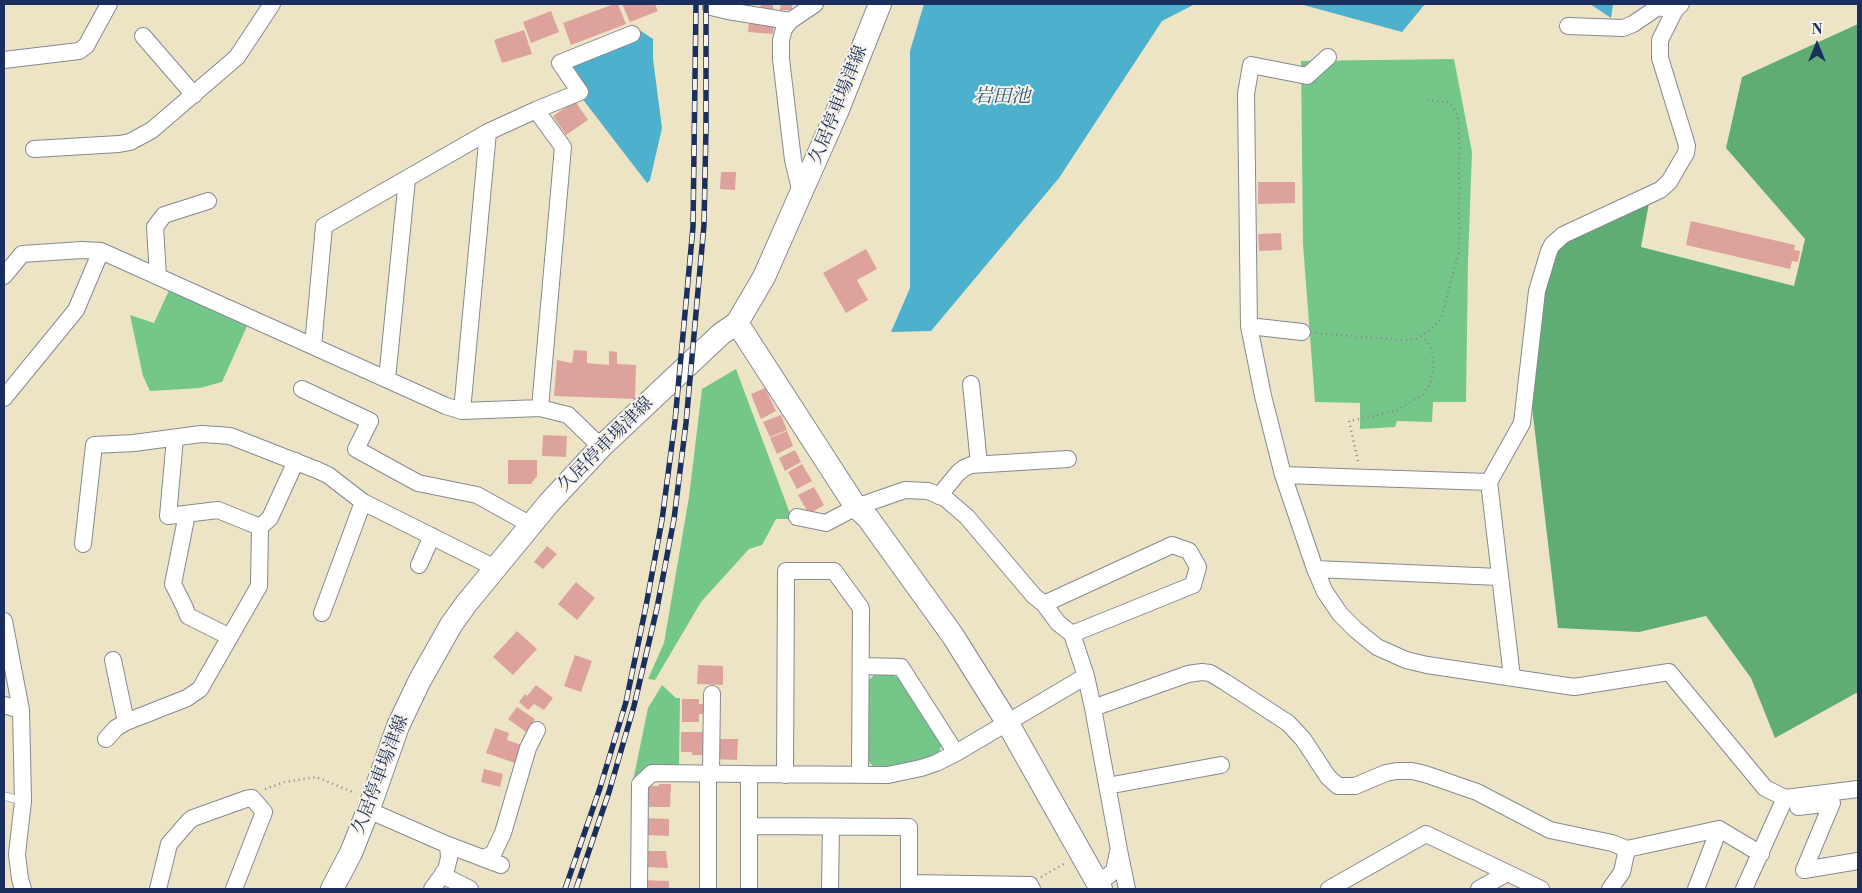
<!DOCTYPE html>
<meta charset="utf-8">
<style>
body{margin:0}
#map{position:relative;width:1862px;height:893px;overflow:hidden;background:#ede4c6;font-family:"Libre Bodoni",serif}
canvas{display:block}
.frame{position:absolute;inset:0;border:5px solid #1b2f5e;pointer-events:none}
.north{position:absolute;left:1792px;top:20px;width:50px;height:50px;-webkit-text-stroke:4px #f7f3e8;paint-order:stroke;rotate:0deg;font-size:14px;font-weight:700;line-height:20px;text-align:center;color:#1b2f5e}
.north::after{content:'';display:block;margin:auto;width:18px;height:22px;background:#1b2f5e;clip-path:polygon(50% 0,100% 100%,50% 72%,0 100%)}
</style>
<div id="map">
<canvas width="1862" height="893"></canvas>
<div class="frame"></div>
<div class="north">N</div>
</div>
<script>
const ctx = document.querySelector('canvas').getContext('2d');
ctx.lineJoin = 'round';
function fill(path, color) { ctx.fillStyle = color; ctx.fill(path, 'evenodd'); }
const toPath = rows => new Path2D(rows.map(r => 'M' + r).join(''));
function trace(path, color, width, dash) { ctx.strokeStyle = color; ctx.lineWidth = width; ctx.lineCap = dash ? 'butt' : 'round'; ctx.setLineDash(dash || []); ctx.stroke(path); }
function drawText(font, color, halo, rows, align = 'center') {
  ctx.font = font + ' "Libre Bodoni","Noto Serif JP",serif'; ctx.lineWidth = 4; ctx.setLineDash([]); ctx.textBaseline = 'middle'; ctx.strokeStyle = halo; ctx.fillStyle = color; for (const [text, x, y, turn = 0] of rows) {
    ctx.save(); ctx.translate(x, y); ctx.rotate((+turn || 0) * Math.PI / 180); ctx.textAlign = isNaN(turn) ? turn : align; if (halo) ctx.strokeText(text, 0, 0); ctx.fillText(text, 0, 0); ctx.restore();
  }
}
const green = toPath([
 [1454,59,1472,152,1468,261,1466,402,1433,402,1432,422,1397,421,1395,427,1360,429,1360,403,1315,402,1303,244,1301,61],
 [170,288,248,324,222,382,200,388,150,391,143,376,130,315,154,323],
 [736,369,792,519,776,519,762,545,749,549,701,602,655,680,648,679,664,643,689,497,702,389],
 [875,674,891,674,900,679,942,744,938,755,912,763,888,768,875,768,867,760,868,681],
 [662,685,676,698,680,698,679,766,648,766,633,781,648,708]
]);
const forest = toPath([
 [1858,24,1858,692,1775,738,1751,678,1706,616,1639,632,1558,628,1532,407,1544,295,1556,253,1561,246,1572,237,1649,203,1641,247,1794,286,1805,239,1726,148,1742,77]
]);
const water = toPath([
 [924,4,1195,4,1162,21,1059,178,931,331,891,332,910,288,910,51],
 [1300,4,1425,4,1402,32],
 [1590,4,1613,4,1611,18],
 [638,29,653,39,653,59,662,128,650,180,647,183,581,97,570,64]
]);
const building = toPath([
 [614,4,618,4,626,24,571,45,563,23],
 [622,4,655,4,658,11,630,22],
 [761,4,773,4,773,11,760,10],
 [781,4,792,4,792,10,780,10],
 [551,11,559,32,531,43,523,22],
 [749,21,774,23,773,34,748,32],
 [524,30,532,54,502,63,494,40],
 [575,101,588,120,566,135,553,116],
 [721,172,736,172,735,190,720,189],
 [1258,182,1295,182,1295,203,1258,204],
 [1691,221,1795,245,1794,250,1800,251,1798,262,1792,261,1790,269,1686,245],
 [1281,233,1282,250,1259,251,1258,234],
 [866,249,877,269,857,280,868,300,846,313,823,273],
 [574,350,587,351,587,363,609,365,609,351,617,352,617,364,636,365,635,399,554,396,557,360,572,363],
 [765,388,776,411,761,419,751,394],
 [781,415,787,430,770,437,763,422],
 [787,431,793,446,777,454,770,438],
 [543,435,567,436,566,457,542,456],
 [795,450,801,462,785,471,779,458],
 [508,460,537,460,537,476,531,484,508,484],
 [802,464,812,481,797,489,788,472],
 [814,487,824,505,809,514,798,495],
 [547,546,557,554,543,569,534,562],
 [576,582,595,598,577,620,558,604],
 [517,631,537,649,513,675,493,657],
 [575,655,592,661,581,692,564,686],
 [698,665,723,666,723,685,697,684],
 [536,685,553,698,544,710,534,704,528,710,519,702,525,694,527,696],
 [682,699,699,699,699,704,704,704,704,714,699,714,699,722,682,722],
 [517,707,535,719,526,732,508,719],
 [495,728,509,733,507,740,522,745,515,763,486,753],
 [681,732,703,732,703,755,692,755,692,752,681,752],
 [717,739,738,739,737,760,715,759],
 [484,769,503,774,500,787,481,782],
 [659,784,671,784,670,807,649,807,649,799,644,797,644,786,659,786],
 [645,818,669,819,669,836,645,835],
 [643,851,666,851,668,868,643,867],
 [642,880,669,881,669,889,641,889]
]);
const path = toPath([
 [1316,333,1405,340,1416,339,1431,329,1441,319,1459,251,1459,121,1454,108,1447,102,1427,100],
 [1358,461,1349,421,1396,411,1423,394,1430,385,1433,371,1434,358,1430,345,1422,336],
 [265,789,285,782,316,777,355,793],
 [1041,877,1067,862]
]);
const lane = toPath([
 [4,796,23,801]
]);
const street = toPath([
 [711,7,728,11,790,21,815,4],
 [790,21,784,29,781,40,781,59,793,160,801,193],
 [1568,26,1623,28,1633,24,1658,7,1675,10],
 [143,36,194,95],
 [1328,57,1307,76,1251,65,1246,94,1249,326,1263,396,1283,475,1315,569,1325,592,1340,614,1356,630,1377,647,1406,660,1427,665,1574,687,1669,672,1765,788,1785,798,1858,789],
 [4,60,79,51,86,46,109,4],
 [536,110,580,92,560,63,632,34],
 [34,149,119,144,130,142,152,130,237,57,272,4],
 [101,251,446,406,462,411,540,408,568,415,601,447],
 [4,276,22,254,82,250,101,251,76,310,4,398],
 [158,276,155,227,164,215,208,201],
 [1249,326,1302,332],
 [313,346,324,226,488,132,536,110,563,147,540,408],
 [387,379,407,179],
 [971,384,979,464],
 [302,389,370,421,356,449,418,483,477,495,531,525],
 [462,411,488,132],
 [175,438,168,516,218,510,260,527],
 [1283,475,1489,482],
 [939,496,958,473,964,468,971,465,1068,459],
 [187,514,173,584,185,608,188,616,230,637],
 [797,517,826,523,856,507,905,490,928,491,945,498,967,517,1034,596,1044,604,1058,623,1072,634,1086,676,1093,708,1119,850,1127,889],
 [83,544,94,445,134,443,201,434,218,435,230,436,317,470,328,475,363,502,495,568],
 [419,565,432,536],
 [1315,569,1499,577],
 [1044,604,1172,545,1189,551,1198,567,1193,585,1072,634],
 [322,613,363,502],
 [4,621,21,710,23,801,17,854,20,879,23,889],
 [113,660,126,722,187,698,200,689,259,586,260,527,270,518,296,461],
 [861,666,901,667,956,753],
 [1512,677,1489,482,1522,423,1537,291,1549,251,1552,245,1563,235,1660,190,1669,182,1686,153,1687,146,1685,139,1660,58,1660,40,1675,10,1681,4],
 [4,705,21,710],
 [1093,708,1188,674,1202,672,1210,673,1225,682,1288,723,1303,739,1328,777,1338,786,1355,786,1386,773,1397,771,1412,771,1425,774,1477,792,1550,830,1612,843,1627,849,1622,872,1610,889],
 [106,739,116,728,126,722],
 [711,773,712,694],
 [785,775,786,571,834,571,861,608,860,775],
 [1107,786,1221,765],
 [1798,807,1832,803,1804,870,1858,861],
 [368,810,448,845,501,865],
 [749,826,909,827,909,889],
 [1627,849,1719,829,1761,854],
 [483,858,493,854,503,833,528,748,537,730],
 [443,873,448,878,470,889],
 [1096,881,1108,876,1114,871,1118,852],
 [909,883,1030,885,1032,889],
 [158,889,169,844,189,821,193,818,246,799,252,798,264,812,234,889],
 [432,889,446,870,449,858,448,845],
 [639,889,640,784,652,773,749,774],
 [708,889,708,774],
 [749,889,749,774,888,775,921,768,936,763,956,753,1086,676],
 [830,889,831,827],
 [1329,889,1426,834,1541,889],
 [1479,889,1507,873],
 [1696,889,1719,829],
 [1744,889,1785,798]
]);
const secondary = toPath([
 [737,323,856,507,868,518,953,636,1007,722,1101,889],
 [332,889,351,853,372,800,398,726,420,680,451,625,466,604,549,503,601,447,721,334,737,323,764,277,801,193,837,112,880,4]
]);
const rail = toPath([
 [565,889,600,788,626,702,646,606,662,520,675,421,693,227,696,4],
 [576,889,609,792,634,706,657,608,674,519,686,423,704,225,706,127,706,4]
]);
const streetNames = [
 ["久居停車場津線",839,105,-68],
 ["久居停車場津線",606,445,-45],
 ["久居停車場津線",381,775,-69]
];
const waterNames = [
 ["岩田池",1002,97]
];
fill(green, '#75c789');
fill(forest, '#60ac75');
fill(water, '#4db0cc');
fill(building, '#dea29c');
trace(lane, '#848a92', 9);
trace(street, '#848a92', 18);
trace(secondary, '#848a92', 24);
trace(path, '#848a92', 2.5, [1, 4]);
trace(lane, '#fff', 8);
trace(street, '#fff', 16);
trace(secondary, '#fff', 22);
trace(rail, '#1b2f5e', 5.5);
trace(rail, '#f7f3e8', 4, [11]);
drawText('18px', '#1b2f5e', '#f7f3e8', streetNames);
drawText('italic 19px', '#2a567f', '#f7f3e8', waterNames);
</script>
